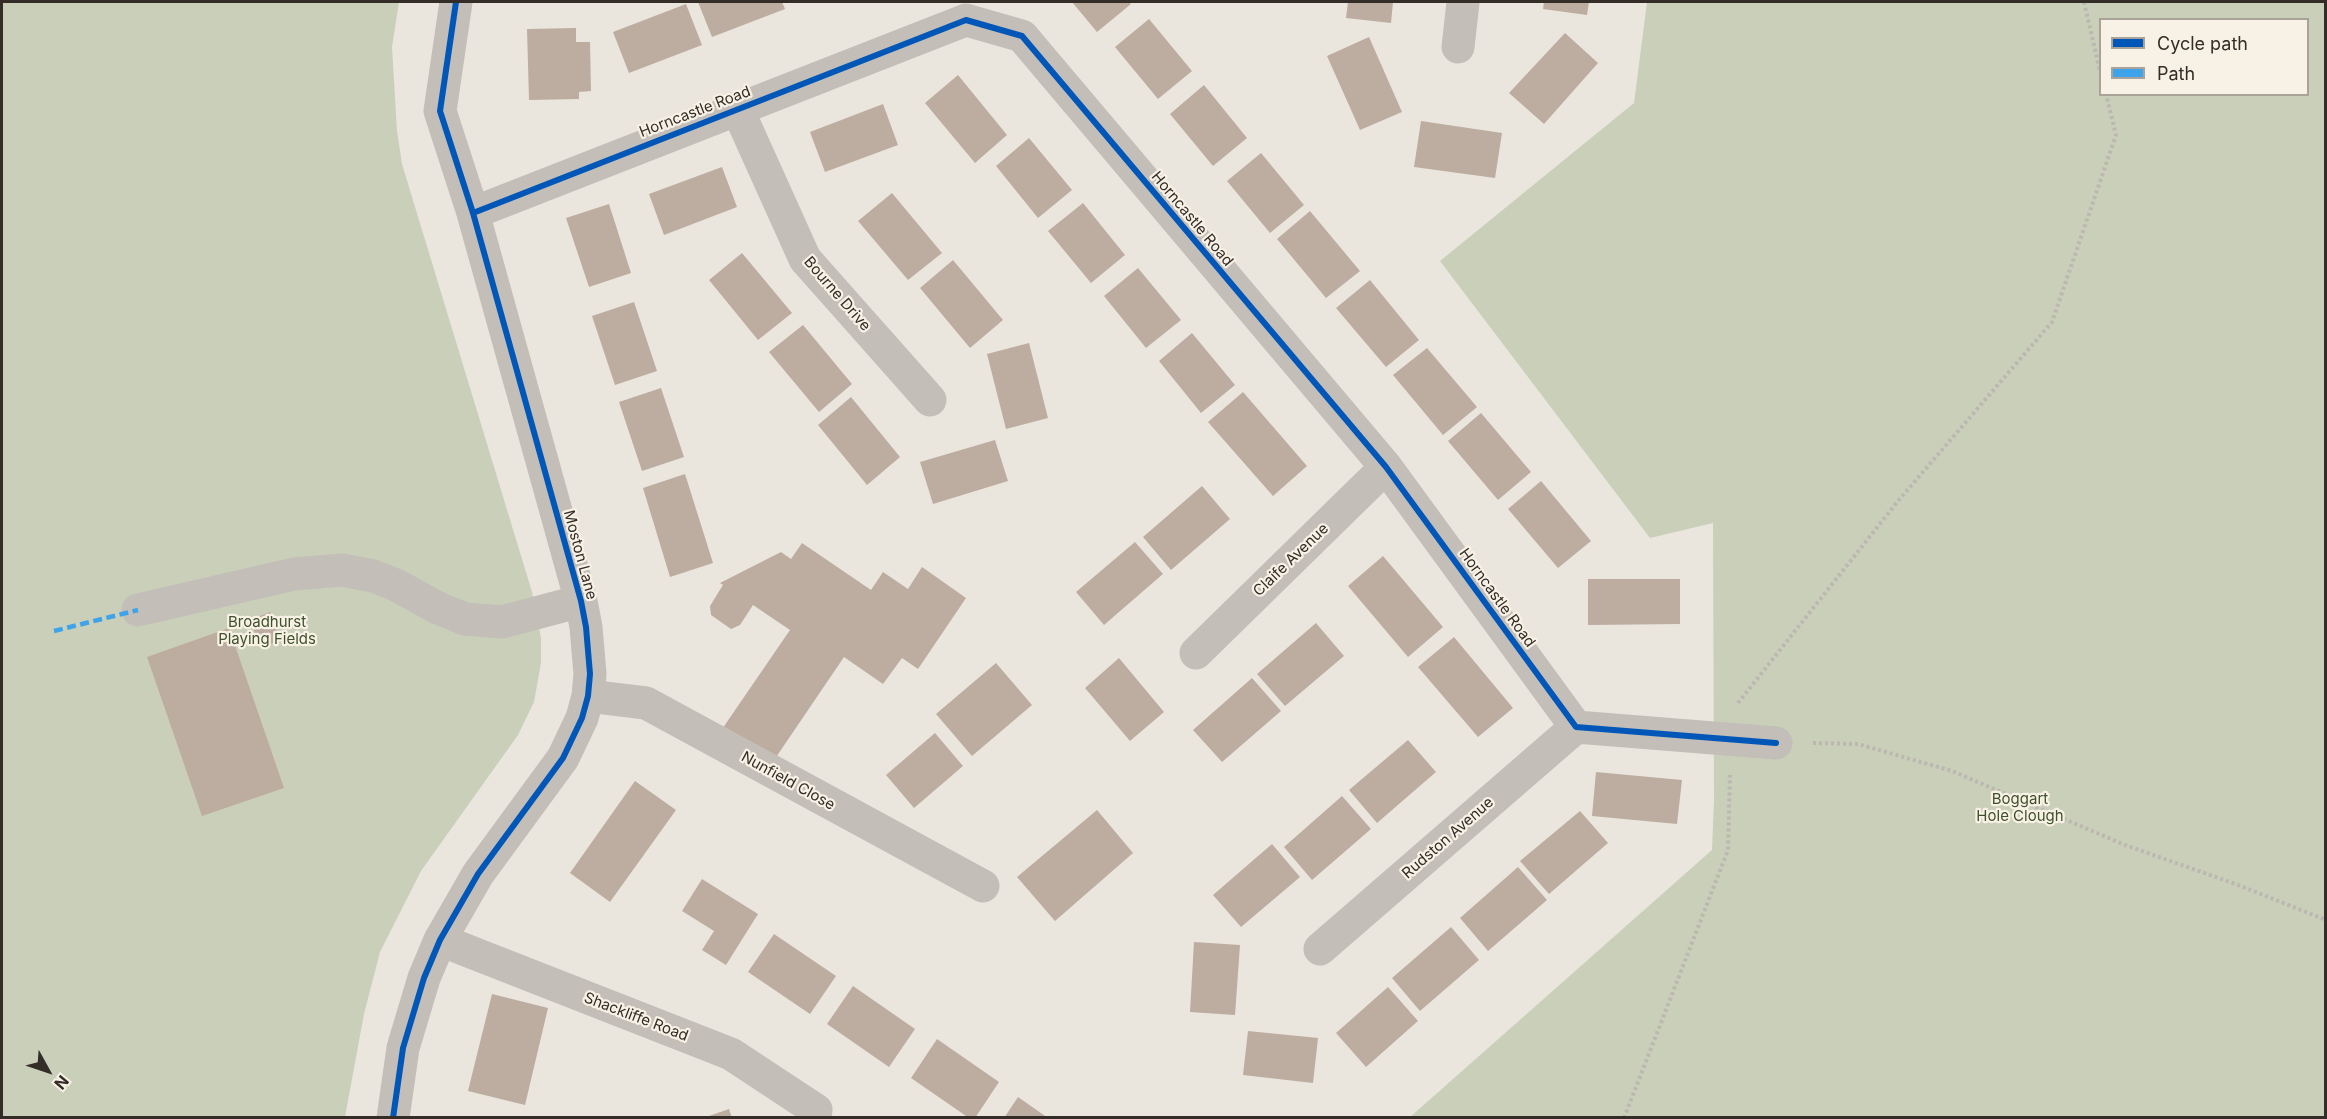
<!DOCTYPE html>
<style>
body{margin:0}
#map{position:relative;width:2327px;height:1119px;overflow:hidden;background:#eae6de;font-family:Inter,sans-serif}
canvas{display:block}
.frame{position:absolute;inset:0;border:3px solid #332c27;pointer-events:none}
.legend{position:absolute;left:2099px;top:18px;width:210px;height:78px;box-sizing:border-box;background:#f8f1e5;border:2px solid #a9a299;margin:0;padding:8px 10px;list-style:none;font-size:18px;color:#332c27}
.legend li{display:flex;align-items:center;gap:12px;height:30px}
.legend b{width:30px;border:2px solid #a9a299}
.north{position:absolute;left:18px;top:1041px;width:60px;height:60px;-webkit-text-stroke:4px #f8f1e5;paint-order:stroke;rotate:130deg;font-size:16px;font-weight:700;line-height:24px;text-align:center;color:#332c27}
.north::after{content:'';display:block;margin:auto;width:21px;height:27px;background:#332c27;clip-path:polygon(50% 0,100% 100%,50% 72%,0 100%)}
</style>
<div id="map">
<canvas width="2327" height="1119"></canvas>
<div class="frame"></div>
<ul class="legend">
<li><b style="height:8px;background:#0057b8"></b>Cycle path</li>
<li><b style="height:8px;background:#3ea3eb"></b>Path</li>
</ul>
<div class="north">N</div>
</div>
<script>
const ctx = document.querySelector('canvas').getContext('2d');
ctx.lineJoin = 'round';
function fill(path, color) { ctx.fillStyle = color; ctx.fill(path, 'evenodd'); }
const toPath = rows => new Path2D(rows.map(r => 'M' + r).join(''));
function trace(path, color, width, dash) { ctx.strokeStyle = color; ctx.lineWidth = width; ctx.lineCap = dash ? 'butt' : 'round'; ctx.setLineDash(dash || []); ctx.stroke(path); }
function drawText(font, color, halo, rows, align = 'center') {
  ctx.font = font + ' Inter,sans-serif'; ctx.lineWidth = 4.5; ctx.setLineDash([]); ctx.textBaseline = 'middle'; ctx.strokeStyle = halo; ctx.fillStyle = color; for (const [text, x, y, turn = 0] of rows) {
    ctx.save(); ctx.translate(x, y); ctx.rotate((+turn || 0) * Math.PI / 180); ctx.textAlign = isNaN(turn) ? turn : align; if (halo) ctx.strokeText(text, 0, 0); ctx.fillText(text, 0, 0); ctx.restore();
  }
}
const green = toPath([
 [2,2,399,2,392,47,397,131,402,164,532,592,541,638,541,663,534,702,518,735,421,871,380,952,364,1014,345,1117,2,1117],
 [1647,2,2325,2,2325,1117,1409,1118,1712,850,1714,799,1713,523,1650,538,1440,261,1634,103],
 [2100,20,2308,20,2308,94,2100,94]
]);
const building = toPath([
 [698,2,782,2,785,9,712,37],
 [1072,2,1129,2,1131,4,1097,32],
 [1348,2,1393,2,1391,23,1346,18],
 [1544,2,1589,2,1587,15,1543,9],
 [686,4,702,45,629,73,613,32],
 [1149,19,1192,71,1158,99,1115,47],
 [576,28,576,42,590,42,591,91,579,92,579,99,529,100,527,29],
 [1565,33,1598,63,1544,124,1509,93],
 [1369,37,1402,112,1360,130,1327,56],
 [958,75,1007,135,975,163,925,103],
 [1204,85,1247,138,1213,166,1170,114],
 [883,104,898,145,825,172,810,132],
 [1421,121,1502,133,1495,178,1414,167],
 [1029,138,1072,190,1038,218,996,166],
 [1261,153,1304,205,1270,233,1227,181],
 [722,167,737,207,664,235,649,194],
 [892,193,942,253,908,280,858,221],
 [1083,203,1125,255,1091,283,1048,231],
 [609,204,631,273,589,287,566,218],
 [1310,211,1360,271,1326,298,1277,239],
 [742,253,792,313,758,340,709,280],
 [953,260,1003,320,970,348,920,288],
 [1138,268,1181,320,1146,348,1104,296],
 [1370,280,1419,340,1386,367,1336,308],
 [634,302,657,371,615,385,592,316],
 [803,325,852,384,819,412,769,352],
 [1192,333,1235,385,1201,413,1159,361],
 [1029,343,1048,418,1006,429,987,354],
 [1427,348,1477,407,1443,435,1393,375],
 [661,388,684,457,642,471,619,402],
 [1243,392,1307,466,1273,496,1208,422],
 [851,397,900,457,867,485,818,425],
 [1481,413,1531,472,1498,500,1448,441],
 [995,440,1008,481,933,504,920,462],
 [685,474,713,563,670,577,643,488],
 [1541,481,1591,541,1558,568,1508,509],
 [1202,486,1230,519,1171,570,1143,537],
 [1135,542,1163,574,1104,625,1076,592],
 [802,543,871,590,883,572,908,589,922,567,966,598,918,669,902,658,883,684,844,657,768,769,718,735,790,630,753,605,740,625,731,629,711,615,710,606,723,585,720,583,781,552,791,559],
 [1383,556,1443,627,1408,657,1348,586],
 [1588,579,1680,579,1680,624,1588,625],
 [270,612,281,640,261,648,250,620],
 [1316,623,1344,656,1285,706,1257,674],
 [229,628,284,788,202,816,147,657],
 [1454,637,1513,708,1478,737,1418,667],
 [1119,658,1164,712,1130,741,1085,688],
 [996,663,1032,705,972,756,936,714],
 [1252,678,1281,711,1222,762,1193,730],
 [935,733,963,766,914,808,886,775],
 [1408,740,1436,772,1377,823,1349,790],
 [1596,772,1682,780,1677,824,1592,816],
 [635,781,676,810,610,902,570,873],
 [1342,796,1371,829,1312,880,1284,847],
 [1097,810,1133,853,1055,921,1017,877],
 [1580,811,1608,843,1549,894,1520,861],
 [1272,844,1300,877,1241,927,1213,895],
 [1518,867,1547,900,1488,951,1460,918],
 [702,879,758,914,726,965,702,950,714,931,682,911],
 [1451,927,1479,960,1420,1011,1392,978],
 [774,934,836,976,810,1014,748,972],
 [1194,942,1240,945,1235,1015,1190,1012],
 [853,986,915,1029,889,1067,827,1024],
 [1388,987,1418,1021,1366,1067,1336,1033],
 [492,994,548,1008,525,1105,468,1091],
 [1248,1031,1318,1038,1313,1083,1243,1075],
 [937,1039,999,1082,975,1118,969,1118,911,1078],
 [1018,1097,1048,1118,1004,1118],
 [729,1109,732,1118,706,1118,706,1117]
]);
const path = toPath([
 [2084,2,2100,71],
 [1738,703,1898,501,2052,322,2116,135,2106,94],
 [1813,743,1858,744,1952,771,2125,845,2238,885,2326,920],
 [1624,1118,1728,850,1730,775]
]);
const minor = toPath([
 [1458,47,1463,2],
 [737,108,805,259,930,400],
 [473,213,966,20,1022,36,1386,467,1576,727,1776,743],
 [138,610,294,574,342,570,373,576,396,585,438,608,465,619,502,622,581,601],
 [1196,653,1386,467],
 [588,696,646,703,983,886],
 [440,940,731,1054,816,1110,815,1118],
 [1320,949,1576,727],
 [393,1118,403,1048,424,978,440,940,478,874,563,758,582,718,588,696,590,674,586,627,581,601,473,213,440,111,456,2]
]);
const quiet = toPath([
 [54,631,138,610]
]);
const cycleway = toPath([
 [473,213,966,20,1022,36,1386,467,1576,727,1776,743],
 [393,1118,403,1048,424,978,440,940,478,874,563,758,582,718,588,696,590,674,586,627,581,601,473,213,440,111,456,2]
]);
const streetNames = [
 ["Horncastle Road",695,112,-21],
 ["Horncastle Road",1192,219,50],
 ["Bourne Drive",837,294,49],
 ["Moston Lane",580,555,75],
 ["Claife Avenue",1291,560,-44],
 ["Horncastle Road",1497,598,54],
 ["Nunfield Close",788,781,29],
 ["Rudston Avenue",1448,838,-41],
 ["Shackliffe Road",636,1017,21]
];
const parkNames = [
 ["Broadhurst",267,622],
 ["Playing Fields",267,639],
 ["Boggart",2020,799],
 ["Hole Clough",2020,816]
];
fill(green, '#c9cfb9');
fill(building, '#bdaca0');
trace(path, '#bcb7b1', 4, [3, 3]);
trace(minor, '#c3beb8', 33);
trace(quiet, '#3ea3eb', 4.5, [9, 4.5]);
trace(cycleway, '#0057b8', 6);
drawText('15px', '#332c27', '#f8f1e5', streetNames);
drawText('15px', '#3f502c', '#f8f1e5', parkNames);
</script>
